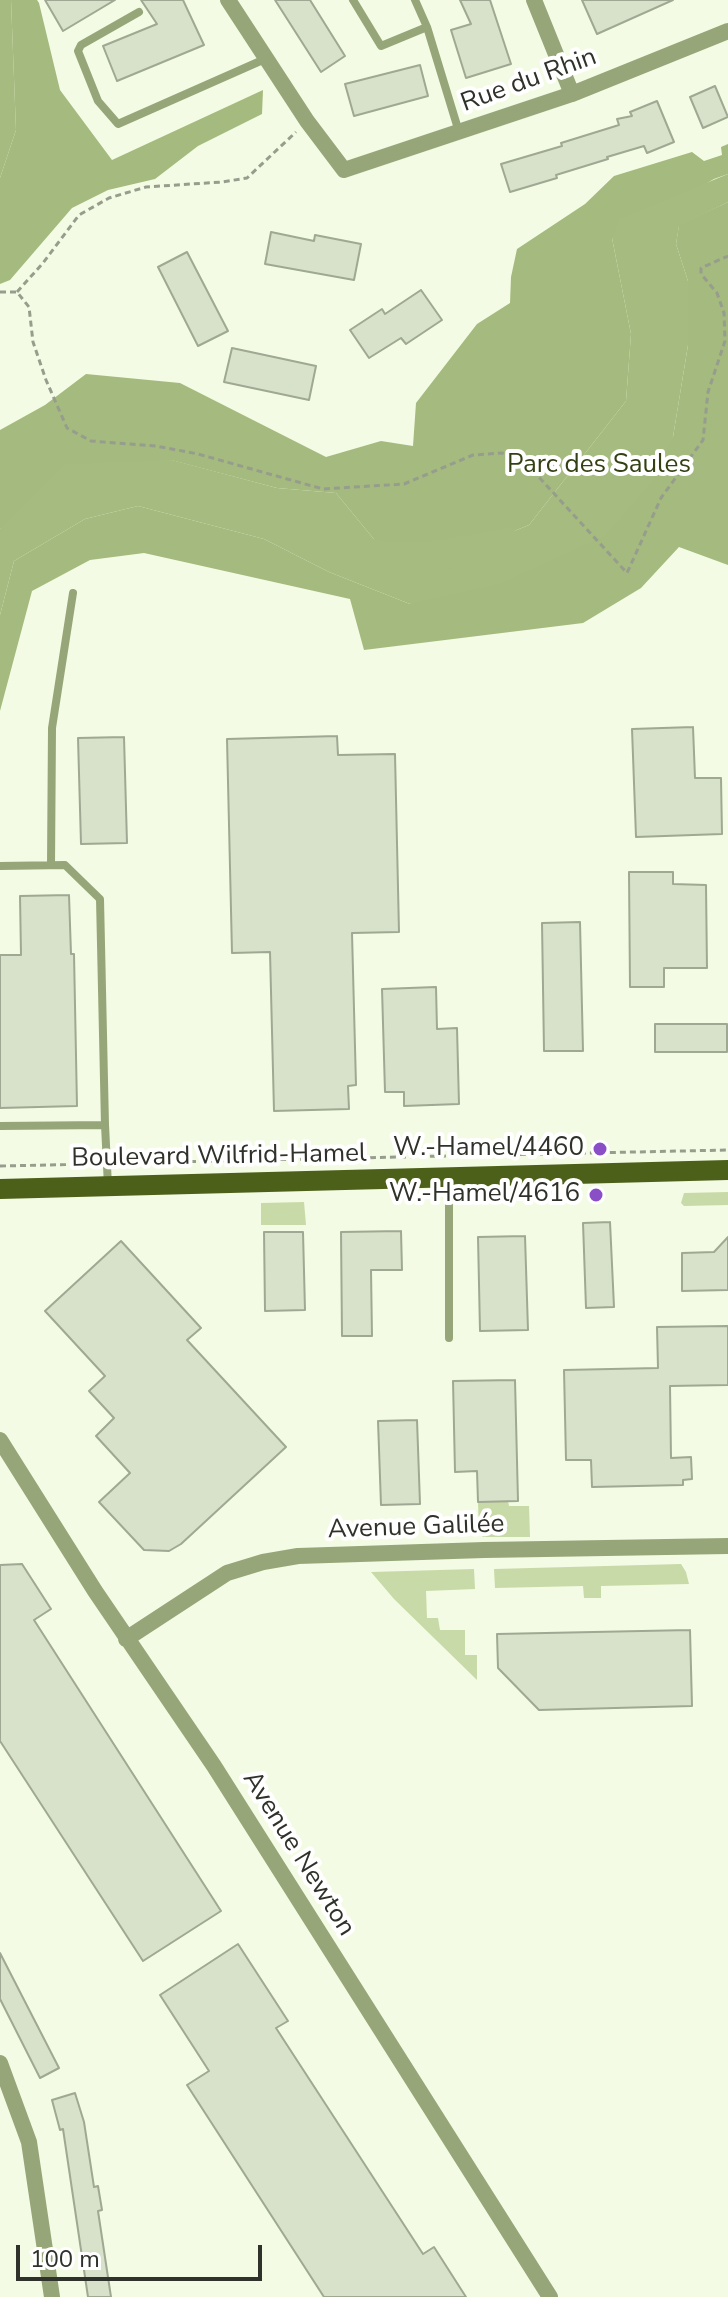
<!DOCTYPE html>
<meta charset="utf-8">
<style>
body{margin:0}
#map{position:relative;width:728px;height:2297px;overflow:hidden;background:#f3fbe4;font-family:"Nunito Sans",sans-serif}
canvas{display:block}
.scale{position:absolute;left:16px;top:2245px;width:246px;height:36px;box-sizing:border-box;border:4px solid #2f322a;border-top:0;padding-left:10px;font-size:24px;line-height:28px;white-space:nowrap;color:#2f322a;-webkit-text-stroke:6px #fff;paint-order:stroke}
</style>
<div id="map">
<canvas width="728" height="2297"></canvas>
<div class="scale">100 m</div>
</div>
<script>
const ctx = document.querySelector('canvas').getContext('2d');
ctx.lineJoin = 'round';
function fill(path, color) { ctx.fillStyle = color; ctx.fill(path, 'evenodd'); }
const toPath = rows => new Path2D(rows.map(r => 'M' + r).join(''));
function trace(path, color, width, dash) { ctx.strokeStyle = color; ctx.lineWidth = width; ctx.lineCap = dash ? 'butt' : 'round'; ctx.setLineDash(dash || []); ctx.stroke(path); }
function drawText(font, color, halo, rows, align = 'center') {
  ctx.font = font + ' "Nunito Sans",sans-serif'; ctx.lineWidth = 8; ctx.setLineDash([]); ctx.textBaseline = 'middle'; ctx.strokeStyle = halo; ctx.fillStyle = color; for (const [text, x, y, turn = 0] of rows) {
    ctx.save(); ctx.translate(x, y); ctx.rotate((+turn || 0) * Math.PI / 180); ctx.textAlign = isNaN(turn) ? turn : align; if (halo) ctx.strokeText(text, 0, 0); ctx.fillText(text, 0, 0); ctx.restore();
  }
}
const green = toPath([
 [728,1192,728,1205,684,1206,681,1203,684,1193],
 [304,1202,306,1225,261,1225,261,1203],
 [508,1501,509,1506,529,1506,530,1537,483,1537,479,1533,478,1502],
 [681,1564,686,1572,689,1584,601,1586,601,1598,584,1598,583,1586,495,1588,494,1569],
 [474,1569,475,1589,426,1591,427,1618,438,1618,440,1630,465,1630,465,1655,477,1655,477,1680,394,1599,371,1572]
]);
const forest = toPath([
 [11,0,37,0,39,3,60,90,112,160,263,90,262,114,198,146,155,179,108,190,72,208,10,280,0,284,0,178,16,130],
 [728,144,728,174,714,179,612,238,631,334,626,401,529,525,457,554,391,560,336,493,277,488,171,460,0,529,0,430,45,405,86,374,180,383,326,457,381,441,413,446,416,403,477,324,510,303,511,277,517,249,585,204,614,176,692,152,704,161,722,155,721,147],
 [728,202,728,565,679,547,641,588,583,623,364,650,350,599,144,553,90,560,32,591,0,711,0,615,14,561,85,519,138,506,264,539,329,572,410,604,673,437,688,345,688,281,676,244,679,225]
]);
const water = toPath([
 [0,0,11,0,16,130,0,178],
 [728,174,728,202,679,226,676,244,688,281,688,345,673,437,655,479,605,536,500,584,410,604,329,572,264,539,138,506,85,519,14,561,0,615,0,529,65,464,172,460,277,488,336,493,391,560,457,554,529,525,626,401,631,334,612,238,619,219]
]);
const river = toPath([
 [349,550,385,556,428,557,507,543]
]);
const building = toPath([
 [45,0,115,0,63,31,45,0],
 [141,0,183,0,204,45,117,81,103,46,157,24,141,0],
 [275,0,310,0,345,56,321,72,275,0],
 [460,0,490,0,511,64,466,78,451,30,471,24,460,0],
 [582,0,673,0,597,34,582,0],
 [420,65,428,96,354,116,345,84,420,65],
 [715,86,728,117,703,128,690,97,715,86],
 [657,101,674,142,647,153,644,146,607,157,608,159,556,175,557,178,510,192,501,164,562,146,561,143,619,125,617,119,632,116,630,112,657,101],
 [271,232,314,241,315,235,361,244,354,280,265,264,271,232],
 [187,252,228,331,198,346,158,267,187,252],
 [421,290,442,320,406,344,401,338,369,358,350,330,382,309,385,314,421,290],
 [232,348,316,366,309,400,224,382,232,348],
 [693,727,695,778,721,778,722,834,636,837,632,729,693,727],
 [337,736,338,755,395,754,399,932,352,933,356,1085,348,1086,349,1109,274,1111,270,952,232,953,227,739,337,736],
 [124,737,127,843,81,844,78,738,124,737],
 [629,872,673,872,673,884,706,885,707,968,664,968,664,987,630,987,629,872],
 [69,895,71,954,74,954,77,1106,0,1108,0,955,21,955,20,896,69,895],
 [580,922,583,1051,544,1051,542,923,580,922],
 [436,987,437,1029,457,1028,459,1104,404,1106,404,1092,385,1092,382,989,436,987],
 [655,1024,727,1024,727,1052,655,1052,655,1024],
 [610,1222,614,1307,586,1308,583,1223,610,1222],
 [401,1231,402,1270,371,1270,372,1336,342,1336,341,1232,401,1231],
 [264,1232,303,1232,305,1310,265,1311,264,1232],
 [525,1236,528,1330,480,1331,478,1237,525,1236],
 [728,1237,728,1290,682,1291,682,1253,714,1252,728,1237],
 [121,1241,201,1328,187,1340,286,1447,181,1544,169,1551,144,1550,99,1502,130,1473,96,1436,114,1418,89,1391,105,1376,45,1311,121,1241],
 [728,1326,728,1385,670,1386,671,1458,691,1457,692,1479,683,1480,683,1485,592,1487,591,1460,566,1460,564,1370,658,1368,657,1327,728,1326],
 [515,1380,518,1501,478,1502,477,1471,455,1472,453,1381,515,1380],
 [417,1420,420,1504,381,1505,378,1421,417,1420],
 [22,1564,51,1609,34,1620,221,1911,143,1961,0,1741,0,1565,22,1564],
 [690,1630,692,1706,539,1710,498,1668,497,1634,690,1630],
 [238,1944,288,2021,276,2028,423,2254,434,2247,466,2297,324,2297,187,2085,209,2071,160,1995,238,1944],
 [0,1953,59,2068,40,2078,0,1999,0,1953],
 [75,2093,84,2122,94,2187,98,2186,102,2210,98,2211,111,2297,88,2297,63,2129,60,2130,52,2100,75,2093]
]);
const path = toPath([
 [0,292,17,292,29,307,33,342,46,380,67,428,91,441,156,446,198,454,323,489,404,484,473,455,502,453,525,462,627,573,661,498,703,440,708,392,725,341,724,313,717,293,701,274,701,268,728,256],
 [17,292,43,263,79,215,109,198,146,187,222,182,247,178,296,132],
 [120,1163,728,1150],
 [0,1166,96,1164]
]);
const service = toPath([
 [353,0,381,46,427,27,415,0],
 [139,12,81,45,78,51,98,101,118,124,265,59],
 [427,27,459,132],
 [51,865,52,728,73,593],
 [0,866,65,865,100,899,105,1125],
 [0,1126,105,1125,108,1186],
 [449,1338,449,1178]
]);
const minor = toPath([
 [228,0,307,121,344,170,572,94,728,31],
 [534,0,572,94],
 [0,1440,95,1591,214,1766,550,2297],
 [126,1639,227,1573,263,1562,298,1556,484,1550,728,1546],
 [0,2063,29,2142,52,2297]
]);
const primary = toPath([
 [0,1189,728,1170]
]);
const markers = [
 [600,1149,8,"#8a4fc6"],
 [596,1195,8,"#8a4fc6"]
];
const streetNames = [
 ["Rue du Rhin",529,81,-20],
 ["Boulevard Wilfrid-Hamel",219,1157,-1],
 ["Avenue Galilée",416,1528,-2],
 ["Avenue Newton",298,1854,58]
];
const parkNames = [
 ["Parc des Saules",599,466]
];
const poiNames = [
 ["W.-Hamel/4460",584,1149],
 ["W.-Hamel/4616",580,1195]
];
fill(green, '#c8daa7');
fill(forest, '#a5ba7e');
fill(water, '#a6bb7f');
trace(river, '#a6bb7f', 30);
fill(building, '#d8e1ca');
trace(building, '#9fa892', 2);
trace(path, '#979d8d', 3, [6, 4]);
trace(service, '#96a679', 8);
trace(minor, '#96a679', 16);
trace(primary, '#4c6019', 20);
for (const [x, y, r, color] of markers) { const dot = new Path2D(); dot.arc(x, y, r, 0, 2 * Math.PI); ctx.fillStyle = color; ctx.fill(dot); trace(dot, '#fff', 3); }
drawText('26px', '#2f322a', '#fff', streetNames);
drawText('26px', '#334013', '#fff', parkNames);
drawText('26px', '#2f322a', '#fff', poiNames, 'right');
</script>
